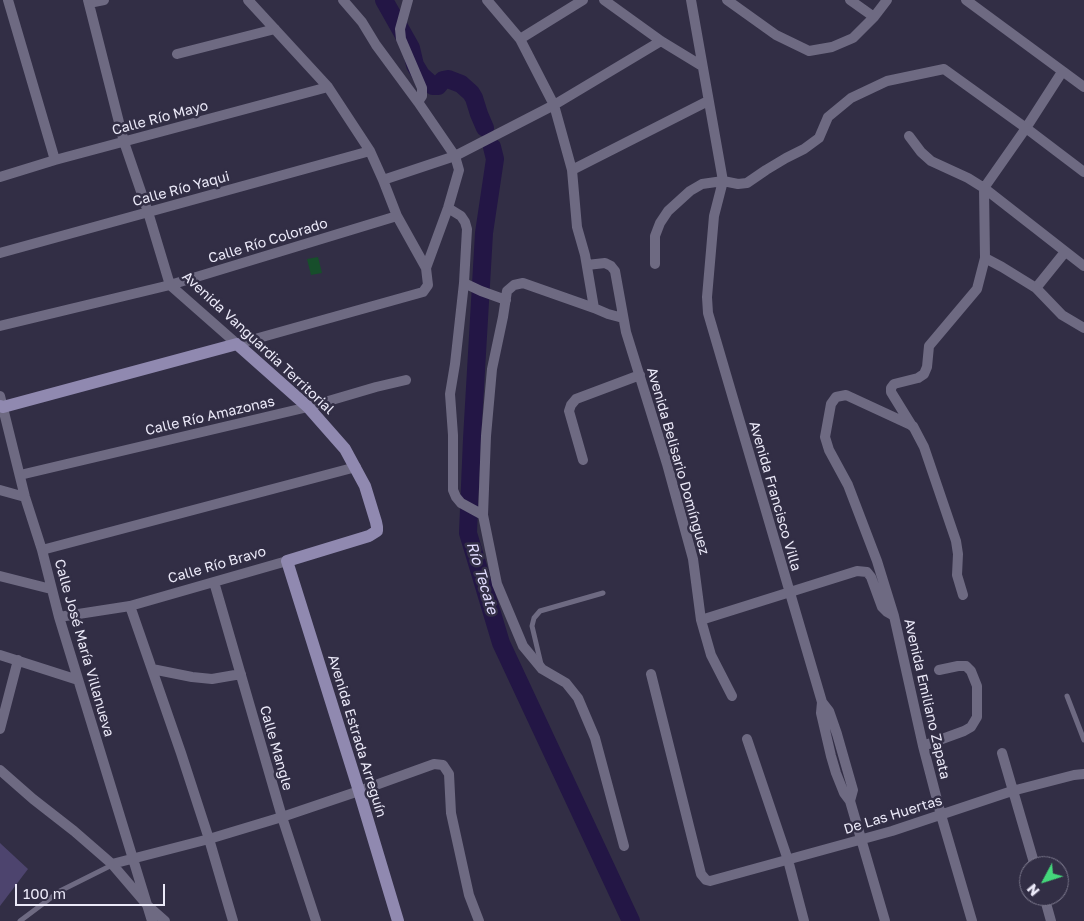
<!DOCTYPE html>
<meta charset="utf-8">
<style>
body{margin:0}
#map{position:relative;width:1084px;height:921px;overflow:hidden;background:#322e45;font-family:"Golos Text",sans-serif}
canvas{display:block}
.north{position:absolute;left:1019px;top:856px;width:50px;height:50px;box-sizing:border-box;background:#322e45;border:1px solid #7c798d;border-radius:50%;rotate:230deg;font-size:14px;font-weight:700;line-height:20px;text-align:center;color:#ebe9f8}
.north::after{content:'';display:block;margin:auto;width:18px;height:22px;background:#44d77b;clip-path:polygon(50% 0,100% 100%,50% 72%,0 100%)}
.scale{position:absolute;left:15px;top:884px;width:150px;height:22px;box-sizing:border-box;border:2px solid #ebe9f8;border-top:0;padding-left:6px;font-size:15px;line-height:18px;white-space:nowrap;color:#ebe9f8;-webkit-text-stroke:4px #322e45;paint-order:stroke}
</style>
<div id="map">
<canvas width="1084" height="921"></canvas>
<div class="north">N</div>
<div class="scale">100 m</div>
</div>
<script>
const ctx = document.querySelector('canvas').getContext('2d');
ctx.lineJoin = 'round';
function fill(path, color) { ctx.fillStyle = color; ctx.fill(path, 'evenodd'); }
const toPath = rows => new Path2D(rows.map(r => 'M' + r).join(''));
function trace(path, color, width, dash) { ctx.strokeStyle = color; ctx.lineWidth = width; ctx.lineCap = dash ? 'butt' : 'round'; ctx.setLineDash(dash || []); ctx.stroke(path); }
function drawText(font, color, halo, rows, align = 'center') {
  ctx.font = font + ' "Golos Text",sans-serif'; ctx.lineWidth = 5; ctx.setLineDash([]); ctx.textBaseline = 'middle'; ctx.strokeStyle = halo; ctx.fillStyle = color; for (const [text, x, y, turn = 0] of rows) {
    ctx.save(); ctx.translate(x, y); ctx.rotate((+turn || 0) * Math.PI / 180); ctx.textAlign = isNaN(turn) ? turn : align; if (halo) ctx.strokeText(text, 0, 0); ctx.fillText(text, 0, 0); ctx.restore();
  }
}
const green = toPath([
 [0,843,28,869,0,906]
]);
const river = toPath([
 [384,0,411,48,415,65,421,75,433,86,438,86,443,80,448,79,461,84,471,93,474,98,479,114,485,128],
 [492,147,495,159,484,233,472,439,468,533,501,643,631,921]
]);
const building = toPath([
 [318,257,322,273,311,275,307,259]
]);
const lane = toPath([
 [541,664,532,626,534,618,540,611,603,593],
 [1067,696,1084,740],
 [20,921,60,891,112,865]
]);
const street = toPath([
 [8,0,55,160],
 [88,0,124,142,148,212,170,285,237,344,423,292,428,285,426,268,397,216,383,180,370,151,328,87,248,0],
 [343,0,362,22,376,45,418,102,455,156,459,170,448,208,426,268],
 [408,0,400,29,401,39,422,88,422,96,418,102],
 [487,0,520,39,554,105,572,170,577,227,585,255,594,308,608,314,623,318],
 [604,0,661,41,702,66],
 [691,0,723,181,714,216,707,297,708,313,822,702,821,713,831,756,836,773,844,793,850,801,885,921],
 [727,0,776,35,809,51,832,47,853,38,874,17,887,0],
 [850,0,874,17],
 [966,0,1084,87],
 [89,3,104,0],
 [520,39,583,0],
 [177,54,275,29],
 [909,136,921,152,931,161,968,178,984,188,1084,266],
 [572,170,708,101],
 [0,177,55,160,328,87],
 [383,180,455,156,554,105,661,41],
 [448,208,461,216,465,222,467,229,464,283,481,291,506,300],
 [1065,252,1036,288,1062,315,1084,328],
 [0,253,370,151],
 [985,258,1002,267,1036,288],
 [655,264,655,236,660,223,668,211,690,191,702,184,723,181,738,184,747,183,766,170,786,158,804,149,819,138,828,117,851,98,887,81,944,69,1026,128,1084,172],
 [587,265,605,263,611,266,615,271,626,332,667,464,693,559,701,620,711,655,732,696],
 [464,283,455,364,450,394,453,435,453,490,456,497,461,503,483,515],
 [594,308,523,283,514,285,507,291,503,317,492,369,486,436,483,515,497,584,523,646,542,669,566,683,578,698,595,738,624,846],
 [0,326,170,285,397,216],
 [0,396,25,497,42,550,59,617,152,921],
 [912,426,891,392,891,388,894,384,918,378,924,374,927,367,929,346,977,289,985,258,984,188,1026,128,1062,72],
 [583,460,569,411,571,405,576,399,640,375],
 [20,475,308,407,376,387,406,380],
 [0,490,25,497],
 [42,550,356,467],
 [0,576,51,589],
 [214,582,282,817,316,921],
 [963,595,957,575,958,554,956,541,924,447,913,426,846,395,836,397,831,404,825,437,829,450,848,485,877,561,894,616,923,746,941,815,972,921],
 [130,606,181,753,209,839,233,921],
 [59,617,130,606,287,561],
 [701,620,857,571,867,572,871,577,882,607,887,612,894,616],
 [0,655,78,680],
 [152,669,192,677,212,679,241,674],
 [651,674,701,874,706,880,710,881,892,831,1012,791,1074,775,1084,774],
 [822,702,829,711,837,734,853,790,850,801],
 [0,729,18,660],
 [747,739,788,860,804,921],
 [923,746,964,731,971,727,977,717,977,686,971,671,966,666,958,666,939,670],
 [1002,753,1035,866],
 [0,770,33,799,74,831,112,864,148,906,165,921],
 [112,864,209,839,282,817,359,791,434,764,443,765,449,774,451,813,469,895,479,921],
 [1044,896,1051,921]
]);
const secondary = toPath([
 [0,406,3,407,237,344,308,407,345,449,365,486,376,522,377,527,377,531,369,536,287,561,359,791,398,921]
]);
const streetNames = [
 ["Calle Río Mayo",160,118,-15],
 ["Calle Río Yaqui",181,189,-15],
 ["Calle Río Colorado",268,241,-17],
 ["Avenida Vanguardia Territorial",258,343,43],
 ["Calle Río Amazonas",210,416,-13],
 ["Avenida Belisario Domínguez",678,461,74],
 ["Avenida Francisco Villa",775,496,74],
 ["Calle Río Bravo",217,565,-16],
 ["Calle José María Villanueva",84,648,74],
 ["Avenida Emiliano Zapata",927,699,77],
 ["Avenida Estrada Arreguín",357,736,73],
 ["Calle Mangle",276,748,74],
 ["De Las Huertas",893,815,-17]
];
const waterNames = [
 ["Río Tecate",482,578,73]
];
fill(green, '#4d446e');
trace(river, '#231645', 18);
fill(building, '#174e2b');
trace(lane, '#6e6a82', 5);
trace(street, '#6e6a82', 10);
trace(secondary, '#9089b0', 12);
drawText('14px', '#ebe9f8', '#322e45', streetNames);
drawText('italic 15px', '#e2ddff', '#322e45', waterNames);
</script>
